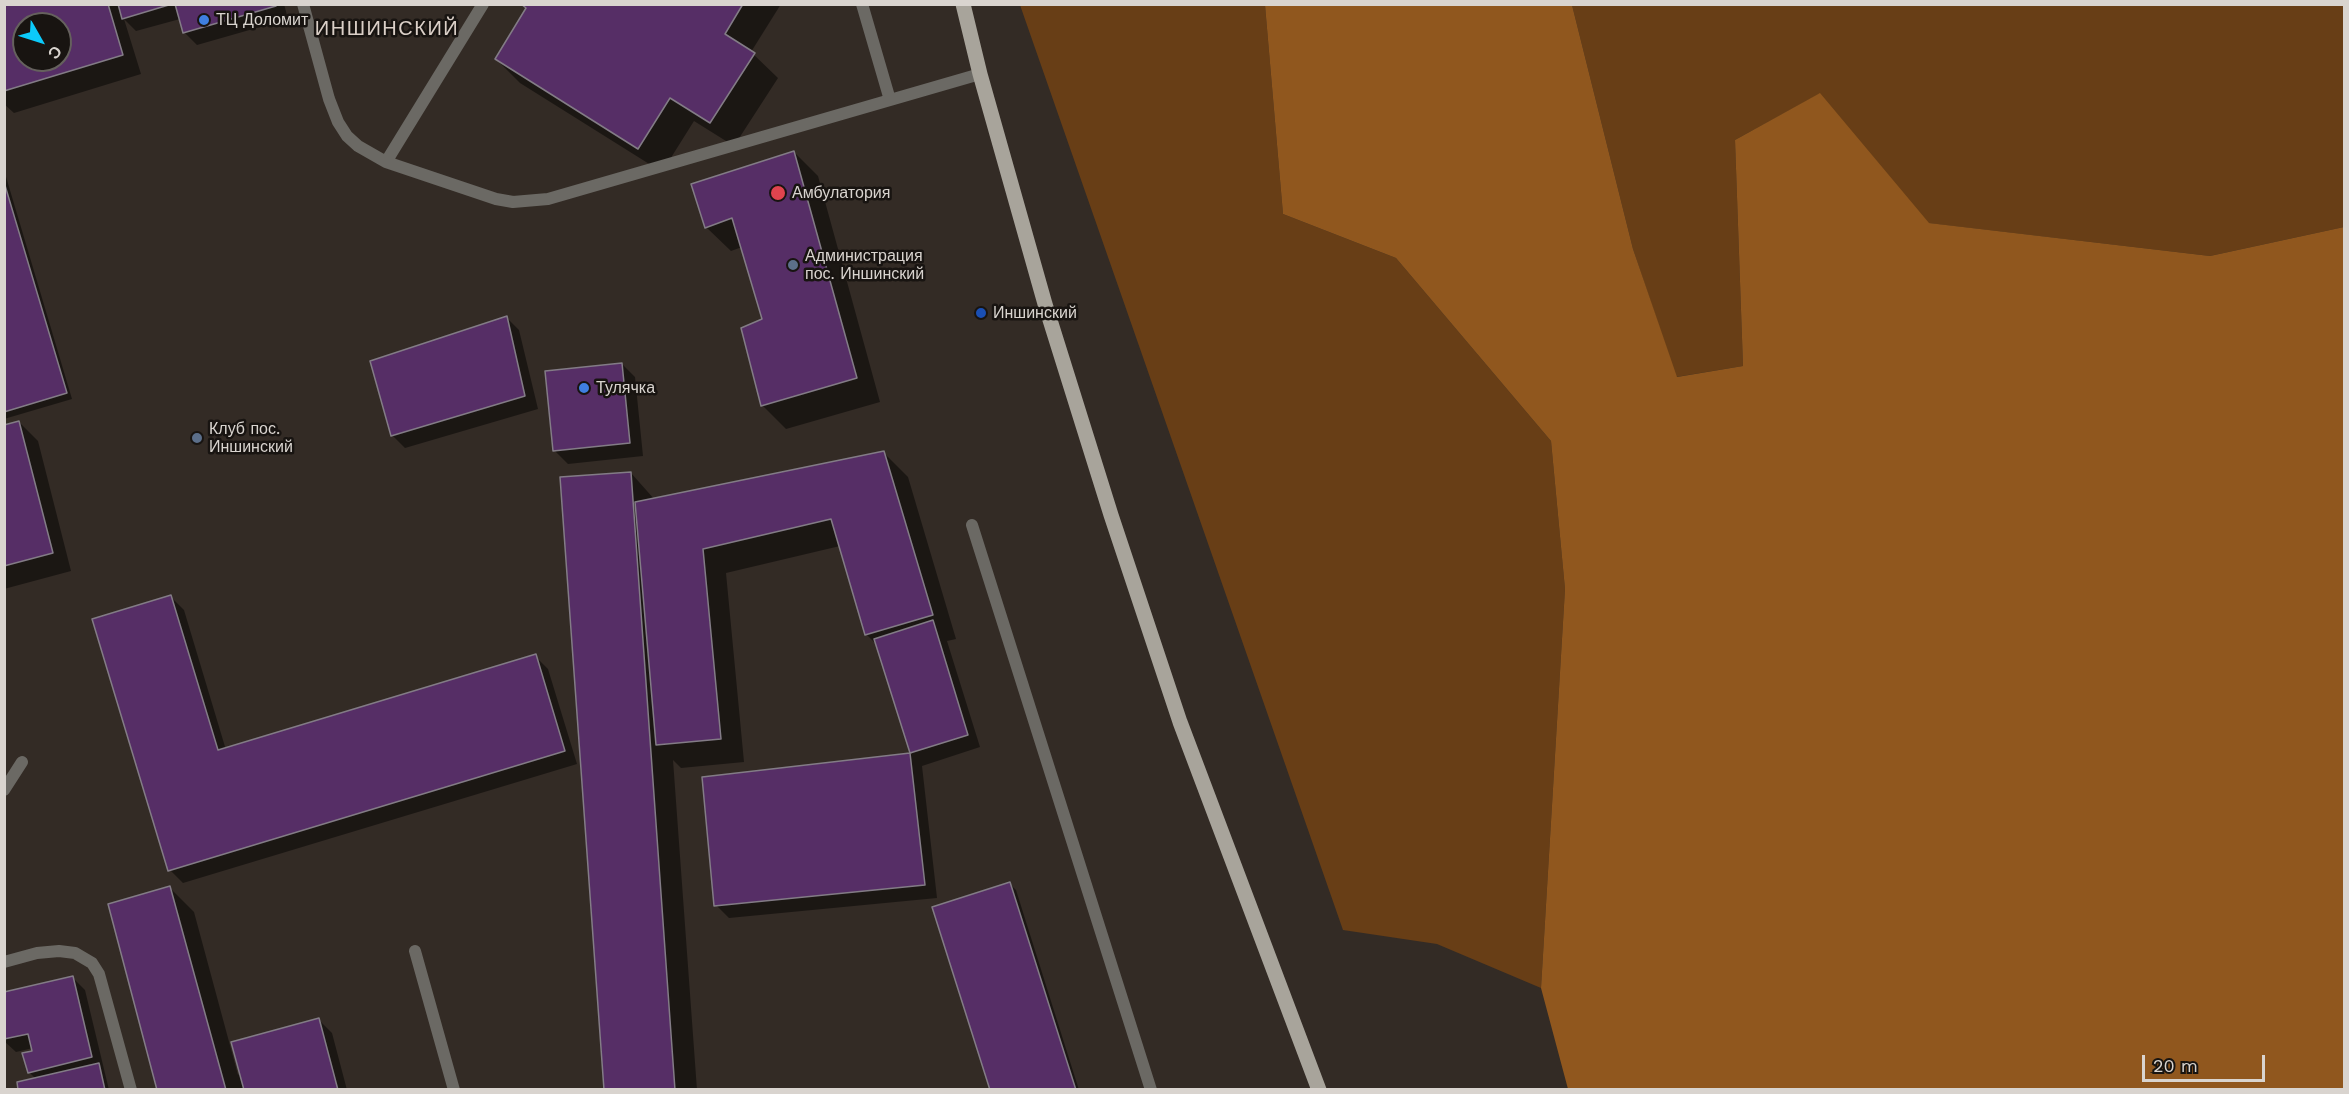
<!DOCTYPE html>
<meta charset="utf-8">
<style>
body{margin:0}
#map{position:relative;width:2349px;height:1094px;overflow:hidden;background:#332b25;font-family:"Work Sans",sans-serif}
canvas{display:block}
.frame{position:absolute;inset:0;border:6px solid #d9d4cf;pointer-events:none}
.north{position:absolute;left:12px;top:12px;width:60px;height:60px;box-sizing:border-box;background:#181411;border:2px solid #65615d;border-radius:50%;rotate:129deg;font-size:16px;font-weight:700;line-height:24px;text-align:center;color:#d9d4cf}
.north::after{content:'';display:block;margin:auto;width:21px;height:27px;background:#0ccafa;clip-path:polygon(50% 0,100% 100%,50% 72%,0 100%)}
.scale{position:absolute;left:2142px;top:1055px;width:123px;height:27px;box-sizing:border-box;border:3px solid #d9d4cf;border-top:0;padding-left:8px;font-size:18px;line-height:21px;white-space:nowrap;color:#d9d4cf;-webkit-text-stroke:4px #181411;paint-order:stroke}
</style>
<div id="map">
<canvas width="2349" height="1094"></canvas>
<div class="frame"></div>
<div class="north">С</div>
<div class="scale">20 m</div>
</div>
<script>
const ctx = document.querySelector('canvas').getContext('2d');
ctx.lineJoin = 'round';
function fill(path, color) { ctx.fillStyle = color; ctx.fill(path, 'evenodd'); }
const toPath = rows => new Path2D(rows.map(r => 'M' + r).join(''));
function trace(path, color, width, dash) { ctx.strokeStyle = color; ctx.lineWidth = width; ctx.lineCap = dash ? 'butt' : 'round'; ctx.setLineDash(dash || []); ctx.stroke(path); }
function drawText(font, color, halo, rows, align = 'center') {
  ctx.font = font + ' "Work Sans",sans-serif'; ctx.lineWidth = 5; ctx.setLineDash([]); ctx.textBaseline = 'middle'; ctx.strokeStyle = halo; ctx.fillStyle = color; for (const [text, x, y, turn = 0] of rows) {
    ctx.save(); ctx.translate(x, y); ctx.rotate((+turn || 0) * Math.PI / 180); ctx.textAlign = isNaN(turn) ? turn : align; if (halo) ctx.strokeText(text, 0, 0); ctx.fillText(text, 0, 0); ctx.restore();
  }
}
const green = toPath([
 [1020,5,1265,5,1283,214,1396,258,1551,441,1565,589,1541,988,1437,944,1343,930],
 [1572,5,2344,5,2344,227,2210,256,1928,223,1819,94,1735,140,1743,366,1676,377,1633,249]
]);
const forest = toPath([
 [1265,5,1572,5,1633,249,1677,377,1743,366,1735,140,1820,93,1929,223,2210,256,2344,227,2344,1089,1568,1089,1541,988,1565,589,1551,441,1396,258,1283,214]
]);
const shadow = toPath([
 [10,4,284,4,288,19,197,45,184,32,180,19,136,31,124,19,141,74,14,113,4,104,4,6],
 [24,24,60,24,60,60,24,60],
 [521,4,781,4,751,52,778,78,734,146,694,121,662,172,520,83,496,59,527,10],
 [794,152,818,176,880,402,786,429,762,405,764,320,742,247,731,251,707,228,693,185],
 [4,170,72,399,4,419],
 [506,317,519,330,538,409,405,448,392,435],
 [622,364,635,377,643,456,568,464,555,451],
 [19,422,38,441,71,571,4,589,4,426],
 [884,453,908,477,956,639,947,641,980,747,922,766,937,898,729,918,716,905,704,778,912,754,878,646,866,634,840,546,726,573,744,762,681,768,673,760,697,1090,605,1090,631,473,655,500],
 [171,597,184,610,226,750,535,656,548,669,577,764,183,883,170,870],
 [1010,884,1016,890,1079,1090,991,1090],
 [170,888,194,912,238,1075,319,1020,332,1033,347,1090,159,1090],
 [72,977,85,990,109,1090,20,1090,36,1079,29,1072,34,1052,33,1048,16,1052,4,1041,4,1002]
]);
const building = toPath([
 [108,4,123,55,4,91,4,5,108,4],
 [24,24,60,24,60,60,24,60,24,24],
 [118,4,172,4,122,19,118,4],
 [175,4,276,4,276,6,183,33,175,4],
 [521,4,743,4,725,34,755,53,710,123,670,98,638,149,495,59,526,8,521,4],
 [794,151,857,378,761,406,741,328,762,319,732,218,705,228,691,184,794,151],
 [4,182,67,393,4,412,4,182],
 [507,316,525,396,391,436,370,361,507,316],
 [622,363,630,443,553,451,545,371,622,363],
 [19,421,53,553,4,566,4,425,19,421],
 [884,451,933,615,865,635,831,519,703,549,721,739,656,745,635,502,884,451],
 [631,472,675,1090,604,1090,560,477,631,472],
 [171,595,218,750,536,654,565,751,168,871,92,619,171,595],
 [933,620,968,735,910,753,874,639,933,620],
 [910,753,925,885,714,906,702,777,910,753],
 [1010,882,1076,1090,990,1090,932,907,1010,882],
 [170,886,226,1090,157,1090,108,904,170,886],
 [73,976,92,1057,28,1073,22,1053,32,1051,28,1034,4,1039,4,992,73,976],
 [319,1018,338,1090,244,1090,231,1042,319,1018],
 [99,1063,105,1090,18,1090,17,1082,99,1063]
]);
const service = toPath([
 [303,4,329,99,338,122,347,136,358,146,386,162,496,199,513,202,548,199,980,74],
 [862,4,890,100],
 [386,162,483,4],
 [972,525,1151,1090],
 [4,790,22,762],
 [415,951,454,1090],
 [4,962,37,953,59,951,75,953,92,963,99,974,131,1090]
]);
const primary = toPath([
 [963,4,980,74,1045,304,1111,515,1180,722,1319,1090]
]);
const markers = [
 [204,20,6,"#3f7fe0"],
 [778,193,8,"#e0444e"],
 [793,265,6,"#5c6f8a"],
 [981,313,6,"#1a4fb4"],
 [584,388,6,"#3f7fe0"],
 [197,438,6,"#5c6f8a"]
];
const poiNames = [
 ["ТЦ Доломит",216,20],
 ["Амбулатория",792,193],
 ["Администрация",805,256],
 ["пос. Иншинский",805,274],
 ["Иншинский",993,313],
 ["Тулячка",596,388],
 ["Клуб пос.",209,429],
 ["Иншинский",209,447]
];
const quarterNames = [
 ["ИНШИНСКИЙ",387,29]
];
fill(green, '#683e16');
fill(forest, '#90571e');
fill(shadow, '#0007');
fill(building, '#562e66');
trace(building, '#837c86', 1.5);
trace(service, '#6b6964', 12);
trace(primary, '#a8a49b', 15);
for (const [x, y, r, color] of markers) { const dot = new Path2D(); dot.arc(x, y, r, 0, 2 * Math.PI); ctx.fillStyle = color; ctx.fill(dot); trace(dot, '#181411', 2); }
drawText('16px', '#d9d4cf', '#181411', poiNames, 'left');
ctx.letterSpacing = '1.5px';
drawText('20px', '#dbd0c8', '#181411', quarterNames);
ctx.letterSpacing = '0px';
</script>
